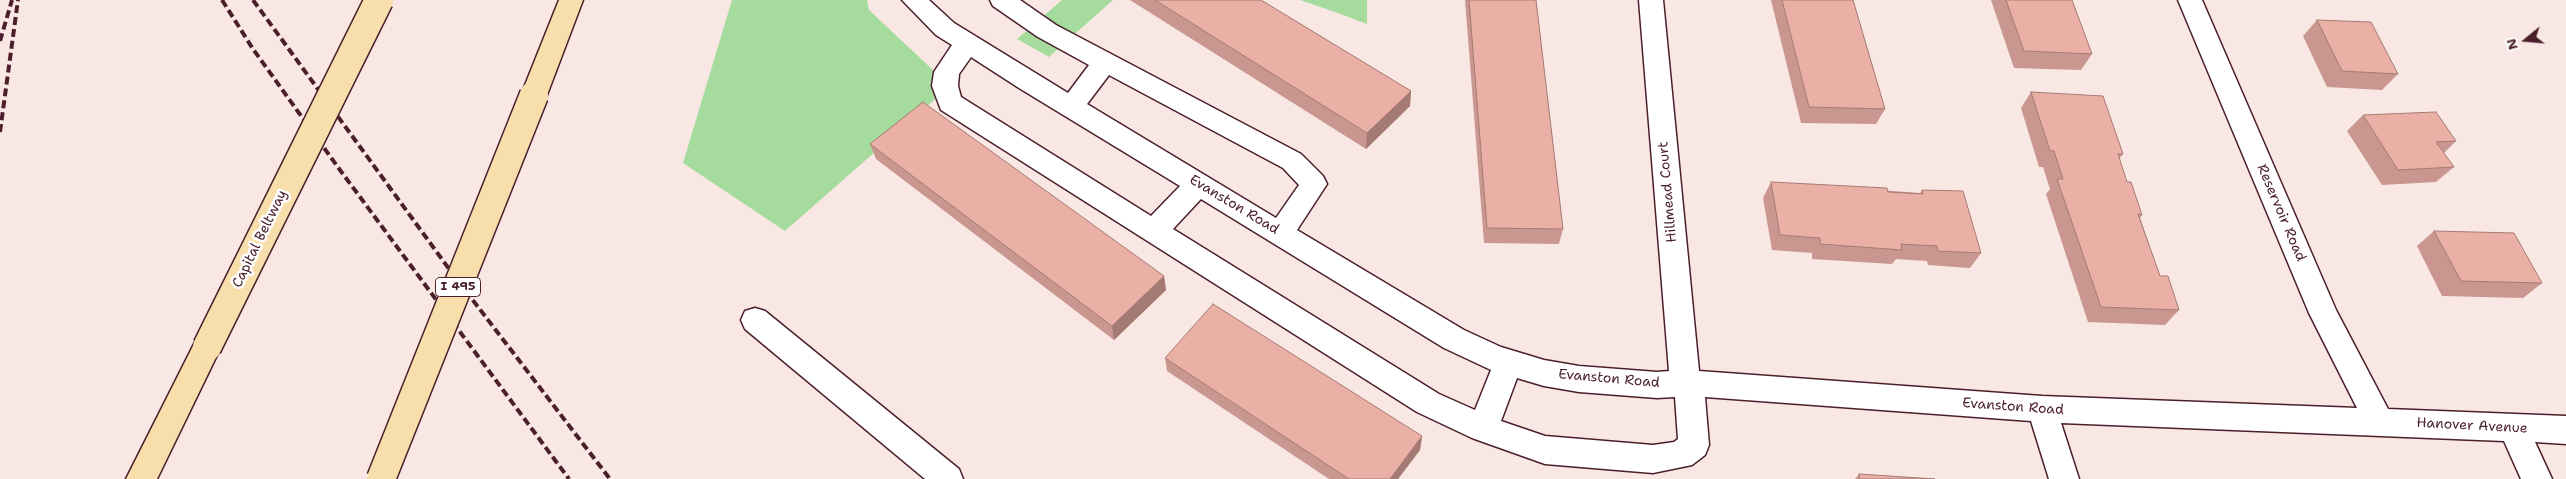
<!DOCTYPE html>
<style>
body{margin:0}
#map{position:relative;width:2566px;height:479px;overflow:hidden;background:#f9e7e4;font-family:"Shantell Sans",sans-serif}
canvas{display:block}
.north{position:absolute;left:2501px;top:15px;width:50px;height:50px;-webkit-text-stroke:4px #fff;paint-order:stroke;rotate:253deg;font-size:14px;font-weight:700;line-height:20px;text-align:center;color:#4a1f2b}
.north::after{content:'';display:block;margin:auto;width:18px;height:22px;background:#4a1f2b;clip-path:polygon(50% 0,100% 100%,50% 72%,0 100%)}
</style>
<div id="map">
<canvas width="2566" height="479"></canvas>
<div class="north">N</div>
</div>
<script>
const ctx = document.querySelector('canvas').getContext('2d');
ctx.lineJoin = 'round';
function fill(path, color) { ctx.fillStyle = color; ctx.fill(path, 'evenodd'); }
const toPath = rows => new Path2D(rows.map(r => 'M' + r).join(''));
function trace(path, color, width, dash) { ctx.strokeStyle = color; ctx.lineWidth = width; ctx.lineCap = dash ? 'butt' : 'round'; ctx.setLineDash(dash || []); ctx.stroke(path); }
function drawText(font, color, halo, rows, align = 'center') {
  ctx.font = font + ' "Shantell Sans",sans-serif'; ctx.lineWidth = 5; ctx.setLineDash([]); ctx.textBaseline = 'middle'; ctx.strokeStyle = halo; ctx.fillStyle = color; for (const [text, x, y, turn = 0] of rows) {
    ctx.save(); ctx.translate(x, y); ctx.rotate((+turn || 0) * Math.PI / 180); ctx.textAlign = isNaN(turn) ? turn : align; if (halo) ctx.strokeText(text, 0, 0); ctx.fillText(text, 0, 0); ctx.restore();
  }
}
const green = toPath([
 [732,0,867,0,869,10,950,86,785,231,683,163],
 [1062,0,1113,0,1049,57,1017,39],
 [1300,0,1367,0,1367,24,1338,13]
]);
const minor = toPath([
 [902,0,929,0,954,23,1068,93,1089,65,1038,37,993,6,990,0,1020,0,1056,25,1301,154,1323,176,1327,184,1297,230,1464,330,1501,347,1544,360,1579,366,1657,372,1669,371,1639,0,1663,0,1699,371,2042,396,2357,408,2309,313,2178,0,2202,0,2336,310,2388,409,2566,416,2566,444,2535,442,2552,479,2521,479,2504,441,2061,423,2079,479,2049,479,2031,421,1705,397,1709,445,1705,455,1692,465,1653,473,1545,464,1472,438,1417,412,941,110,932,86,934,72,952,45,936,35,902,0],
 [971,57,1019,88,1180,186,1151,216,961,97,958,86,959,74,971,57],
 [1109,75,1283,168,1299,185,1276,218,1087,104,1109,75],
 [1201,199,1444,348,1491,370,1475,410,1439,394,1173,229,1201,199],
 [1517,378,1544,386,1579,392,1657,398,1675,397,1678,439,1674,442,1653,445,1545,436,1501,421,1517,378],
 [755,308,765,311,959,469,963,479,925,479,745,329,741,320,745,311,755,308]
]);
const highway = toPath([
 [559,0,583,0,547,95,543,102,534,105,525,102,521,95,559,0],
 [207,334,217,338,221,347,157,479,126,479,197,338,207,334]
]);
const rail = toPath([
 [222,0,253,49,340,170,569,479],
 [253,0,452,273,610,479],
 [0,41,12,0],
 [0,132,18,0]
]);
const highwayBridge = toPath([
 [207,347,379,0],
 [381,479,534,95]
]);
const wall = toPath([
 [1130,0,1261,0,1411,91,1410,106,1366,149],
 [1465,0,1536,0,1563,229,1559,244,1484,243],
 [1771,0,1853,0,1885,109,1876,124,1801,123],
 [1991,0,2072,0,2092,54,2081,70,2014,68],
 [2317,20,2398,74,2382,90,2327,87,2303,36],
 [2031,92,2123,154,2119,159,2127,182,2142,215,2140,218,2160,276,2179,310,2165,325,2088,322,2046,194,2050,189,2043,167,2039,167,2021,108],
 [2363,115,2456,141,2444,153,2454,167,2436,182,2382,185,2347,131],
 [870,144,1164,276,1166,290,1114,340,876,159],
 [1771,182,1920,193,1922,190,1981,253,1970,268,1928,265,1927,261,1896,259,1892,264,1812,259,1812,253,1772,250,1763,198],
 [2434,231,2542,283,2523,298,2442,296,2417,246],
 [1165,358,1422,436,1420,450,1398,479,1329,479,1167,371],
 [1859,474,1935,479,1855,479]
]);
const shadedWall = toPath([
 [1411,91,1410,106,1366,149,1367,133],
 [1164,276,1166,290,1114,340,1112,326],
 [1422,436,1420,450,1398,479,1390,479]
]);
const building = toPath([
 [1155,0,1261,0,1411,91,1367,133,1155,0],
 [1469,0,1536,0,1563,229,1487,228,1469,0],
 [1782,0,1853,0,1885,109,1809,107,1782,0],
 [2006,0,2072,0,2092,54,2024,51,2006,0],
 [2317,20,2371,22,2398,74,2342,71,2317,20],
 [2031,92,2103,96,2123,154,2118,154,2127,182,2131,182,2142,215,2138,214,2160,276,2168,276,2179,310,2101,307,2057,179,2063,179,2054,151,2050,151,2031,92],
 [923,102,1164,276,1112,326,870,144,923,102],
 [2436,112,2456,141,2436,142,2454,167,2398,170,2363,115,2436,112],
 [1771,182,1887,188,1888,192,1923,194,1922,190,1963,191,1981,253,1938,251,1937,246,1901,244,1902,250,1820,244,1820,238,1780,235,1771,182],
 [2434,231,2514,233,2542,283,2461,281,2434,231],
 [1213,304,1422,436,1390,479,1349,479,1165,358,1213,304],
 [1859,474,1935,479,1860,479,1859,474]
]);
const shields = [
 [458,287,45]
];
const shieldNames = [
 ["I 495",458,287]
];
const streetNames = [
 ["Hillmead Court",1668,192,-95],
 ["Evanston Road",1234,205,31],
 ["Reservoir Road",2281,213,67],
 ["Capital Beltway",260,239,-64],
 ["Evanston Road",1609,379,5],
 ["Evanston Road",2013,407,4],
 ["Hanover Avenue",2472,426,3]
];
fill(green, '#a6db9e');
trace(minor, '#4a1f2b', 3);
trace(highway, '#4a1f2b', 3);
fill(minor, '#fff');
fill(highway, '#f8deab');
trace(rail, '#4a1f2b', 4, [8, 4]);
trace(highwayBridge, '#4a1f2b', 31, []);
trace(highwayBridge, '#f8deab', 28);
fill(wall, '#c9978f');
fill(shadedWall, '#a47b74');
fill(building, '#eab0a6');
trace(building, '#a47b74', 1);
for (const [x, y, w] of shields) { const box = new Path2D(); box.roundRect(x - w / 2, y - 9.5, w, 19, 4); ctx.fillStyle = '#fff'; ctx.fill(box); trace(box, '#4a1f2b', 1); }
drawText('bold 12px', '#4a1f2b', null, shieldNames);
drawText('14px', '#4a1f2b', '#fff', streetNames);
</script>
